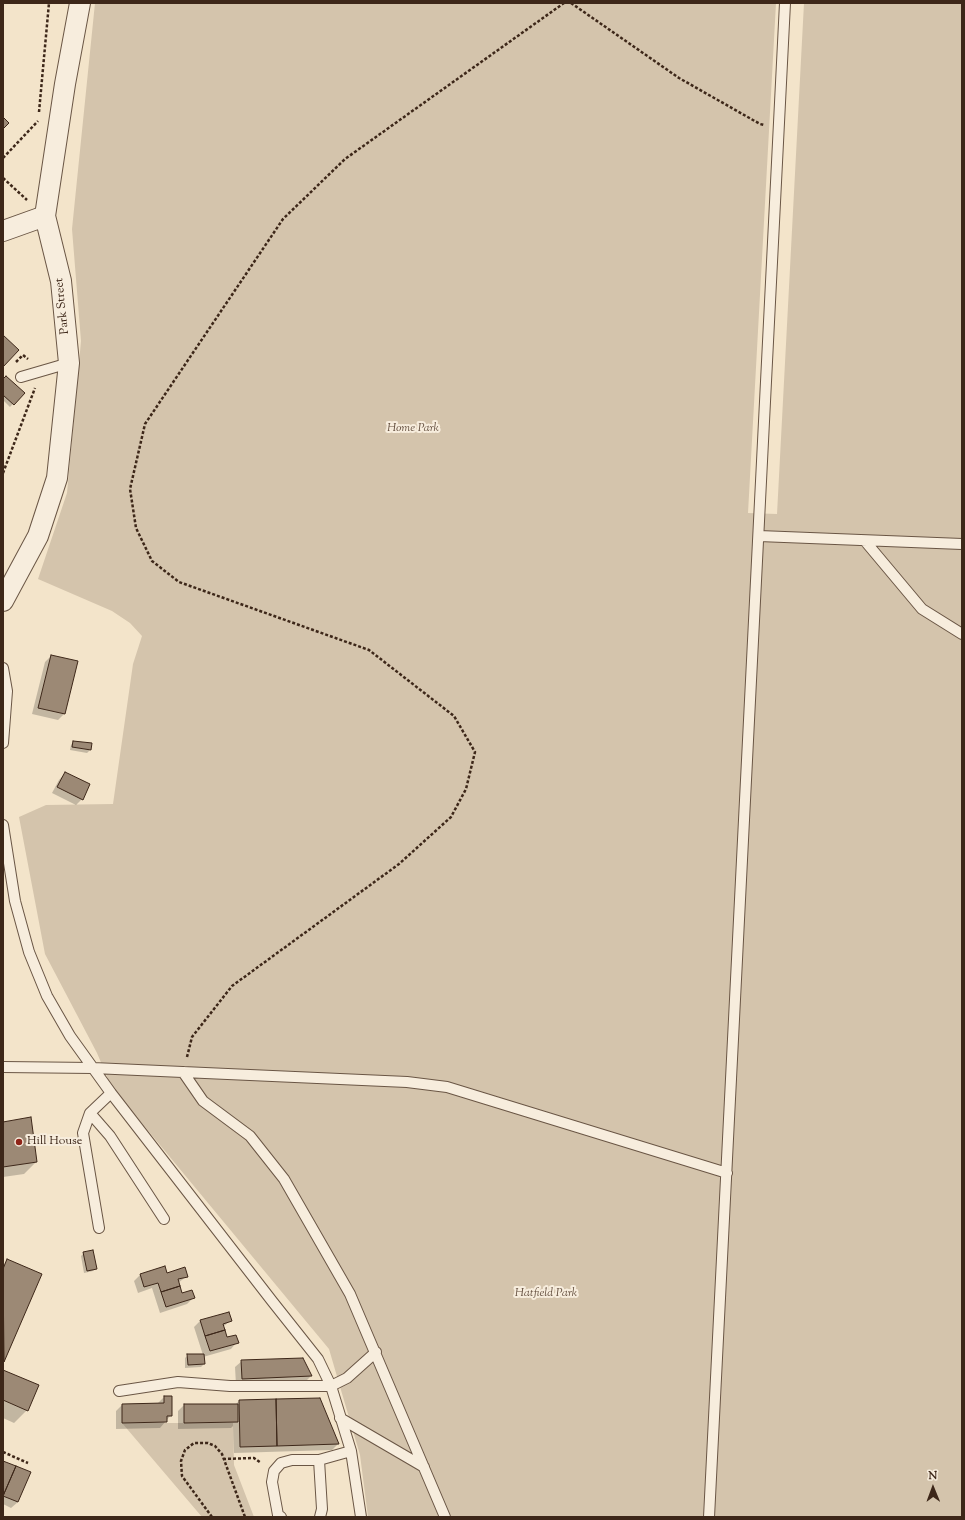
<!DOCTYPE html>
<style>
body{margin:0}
#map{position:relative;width:965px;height:1520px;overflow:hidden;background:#f3e4ca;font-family:"Sorts Mill Goudy",serif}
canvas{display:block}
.frame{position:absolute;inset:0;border:4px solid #3d2719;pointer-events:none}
.north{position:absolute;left:913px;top:1468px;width:40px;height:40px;-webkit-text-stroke:3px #f7eddd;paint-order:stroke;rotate:359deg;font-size:11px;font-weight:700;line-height:16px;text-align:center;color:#3d2719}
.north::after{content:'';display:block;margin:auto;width:14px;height:18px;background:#3d2719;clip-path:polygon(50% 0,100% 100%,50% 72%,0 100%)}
</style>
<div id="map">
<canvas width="965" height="1520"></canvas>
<div class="frame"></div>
<div class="north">N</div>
</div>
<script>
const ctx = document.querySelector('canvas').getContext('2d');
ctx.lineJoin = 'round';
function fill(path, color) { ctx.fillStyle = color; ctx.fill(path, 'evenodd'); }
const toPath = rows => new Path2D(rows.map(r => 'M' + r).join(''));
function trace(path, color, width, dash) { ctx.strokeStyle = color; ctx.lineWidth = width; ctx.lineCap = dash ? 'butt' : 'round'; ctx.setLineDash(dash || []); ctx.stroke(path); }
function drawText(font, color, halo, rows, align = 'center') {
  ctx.font = font + ' "Sorts Mill Goudy",serif'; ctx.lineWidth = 4; ctx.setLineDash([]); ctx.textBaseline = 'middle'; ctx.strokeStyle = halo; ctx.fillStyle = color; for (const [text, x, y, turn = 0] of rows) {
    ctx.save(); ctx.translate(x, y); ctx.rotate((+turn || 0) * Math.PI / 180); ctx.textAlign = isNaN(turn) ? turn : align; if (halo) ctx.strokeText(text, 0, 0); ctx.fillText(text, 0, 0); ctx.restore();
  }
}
const green = toPath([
 [95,3,776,3,748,513,777,514,804,3,962,3,962,1517,368,1517,360,1455,329,1349,111,1086,97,1053,45,954,19,817,46,805,113,804,133,664,142,636,130,623,112,611,38,579,67,493,81,341,72,229],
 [122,1423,233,1423,234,1465,254,1517,202,1517]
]);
const shadow = toPath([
 [3,380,23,393,10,407,3,400],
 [51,656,77,662,64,714,58,720,32,714,45,662],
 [73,742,90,750,87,753,70,750,71,745],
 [65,773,82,799,76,805,52,793,59,780],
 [3,1123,36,1162,24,1174,3,1177],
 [84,1253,96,1268,93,1271,84,1273,81,1256],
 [8,1260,41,1275,3,1361,3,1265],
 [166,1274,187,1276,178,1283,182,1294,193,1298,187,1304,160,1313,152,1288,138,1293,134,1281,140,1275],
 [231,1320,223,1327,227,1338,237,1342,231,1349,203,1357,204,1364,201,1367,185,1368,185,1358,188,1355,203,1355,194,1327,200,1321],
 [302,1359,311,1376,305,1382,236,1385,235,1367,242,1361],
 [3,1371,27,1410,14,1423,3,1418],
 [164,1397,171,1415,160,1428,116,1429,116,1411,122,1405,158,1403],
 [239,1401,338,1444,332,1450,234,1453,233,1426,231,1428,178,1429,178,1411,184,1405,235,1405],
 [3,1462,18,1502,11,1508,3,1504]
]);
const building = toPath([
 [3,117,9,123,3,129,3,117],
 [3,335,19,350,3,367,3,335],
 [6,376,25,393,14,405,3,395,3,379,6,376],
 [51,655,78,661,65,714,38,708,51,655],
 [73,741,92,743,91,750,72,747,73,741],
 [65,772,90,784,83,800,57,787,65,772],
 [31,1117,37,1162,3,1167,3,1122,31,1117],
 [93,1250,97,1269,87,1271,83,1252,93,1250],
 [7,1259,42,1274,4,1362,3,1269,7,1259],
 [165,1266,167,1273,185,1267,188,1277,178,1279,180,1286,161,1292,158,1283,144,1287,140,1274,165,1266],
 [180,1286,182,1293,192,1290,195,1298,166,1307,161,1292,180,1286],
 [229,1312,232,1321,223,1324,225,1330,205,1336,200,1320,229,1312],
 [225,1330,227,1337,236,1335,239,1343,210,1351,205,1336,225,1330],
 [187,1354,204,1354,205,1364,188,1365,187,1354],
 [303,1358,312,1376,242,1379,241,1360,303,1358],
 [3,1370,39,1385,28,1411,3,1400,3,1370],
 [164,1396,172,1396,172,1416,167,1416,167,1422,122,1423,122,1404,164,1403,164,1396],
 [320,1398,339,1444,277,1446,276,1399,320,1398],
 [276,1399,277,1446,240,1447,239,1400,276,1399],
 [184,1404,238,1404,238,1422,184,1423,184,1404],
 [3,1461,16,1466,3,1496,3,1461],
 [16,1466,31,1472,18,1502,3,1496,16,1466]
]);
const path = toPath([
 [571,3,679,78,760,124,764,125],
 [39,112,49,3],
 [3,158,38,121],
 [3,178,27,200],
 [16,362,23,355,28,359],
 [3,473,35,388],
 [187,1057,192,1037,232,986,399,864,451,817,466,789,475,752,454,716,369,650,179,582,152,561,136,528,130,489,145,424,283,219,345,159,564,3],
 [3,1452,28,1463],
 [223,1459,254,1458,261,1463],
 [212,1517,182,1476,181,1461,185,1450,194,1443,208,1443,215,1446,222,1454,245,1517]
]);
const service = toPath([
 [21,377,69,363],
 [759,536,962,544],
 [865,541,922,609,962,634],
 [3,668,7,691,3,743],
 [3,825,15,901,29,952,47,996,70,1036,111,1093,272,1301,318,1359,331,1386,351,1451,361,1517],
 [3,1067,93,1068,407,1082,447,1087,727,1173],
 [183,1072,203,1101,250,1136,284,1179,350,1294,445,1517],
 [111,1093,90,1113,110,1136,164,1219],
 [90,1113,83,1133,99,1228],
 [119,1391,178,1382,230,1386,331,1386,347,1378,376,1352],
 [340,1418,424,1467],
 [319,1460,322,1509,320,1517],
 [281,1517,278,1515,272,1482,274,1471,281,1463,292,1460,319,1460,351,1451],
 [709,1517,785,3]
]);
const minor = toPath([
 [3,231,45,216],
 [3,601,38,536,57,478,69,363,61,281,45,216,65,84,80,3]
]);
const markers = [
 [19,1142,4,"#8f2418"]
];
const streetNames = [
 ["Park Street",63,306,-96]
];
const parkNames = [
 ["Home Park",413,429],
 ["Hatfield Park",546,1294]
];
const poiNames = [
 ["Hill House",27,1142]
];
fill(green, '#d4c4ac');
fill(shadow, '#0003');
fill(building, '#9c8975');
trace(building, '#3d2719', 1);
trace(service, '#6a5645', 12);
trace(minor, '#6a5645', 22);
trace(path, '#3d2719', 2.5, [3, 2]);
trace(service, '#f7eddd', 10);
trace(minor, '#f7eddd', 20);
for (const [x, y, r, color] of markers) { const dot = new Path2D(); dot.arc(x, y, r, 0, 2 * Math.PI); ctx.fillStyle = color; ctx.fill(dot); trace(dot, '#f7eddd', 1.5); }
drawText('12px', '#3d2719', '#f7eddd', streetNames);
drawText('italic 12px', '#634e3e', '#f7eddd', parkNames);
drawText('12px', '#3d2719', '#f7eddd', poiNames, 'left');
</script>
